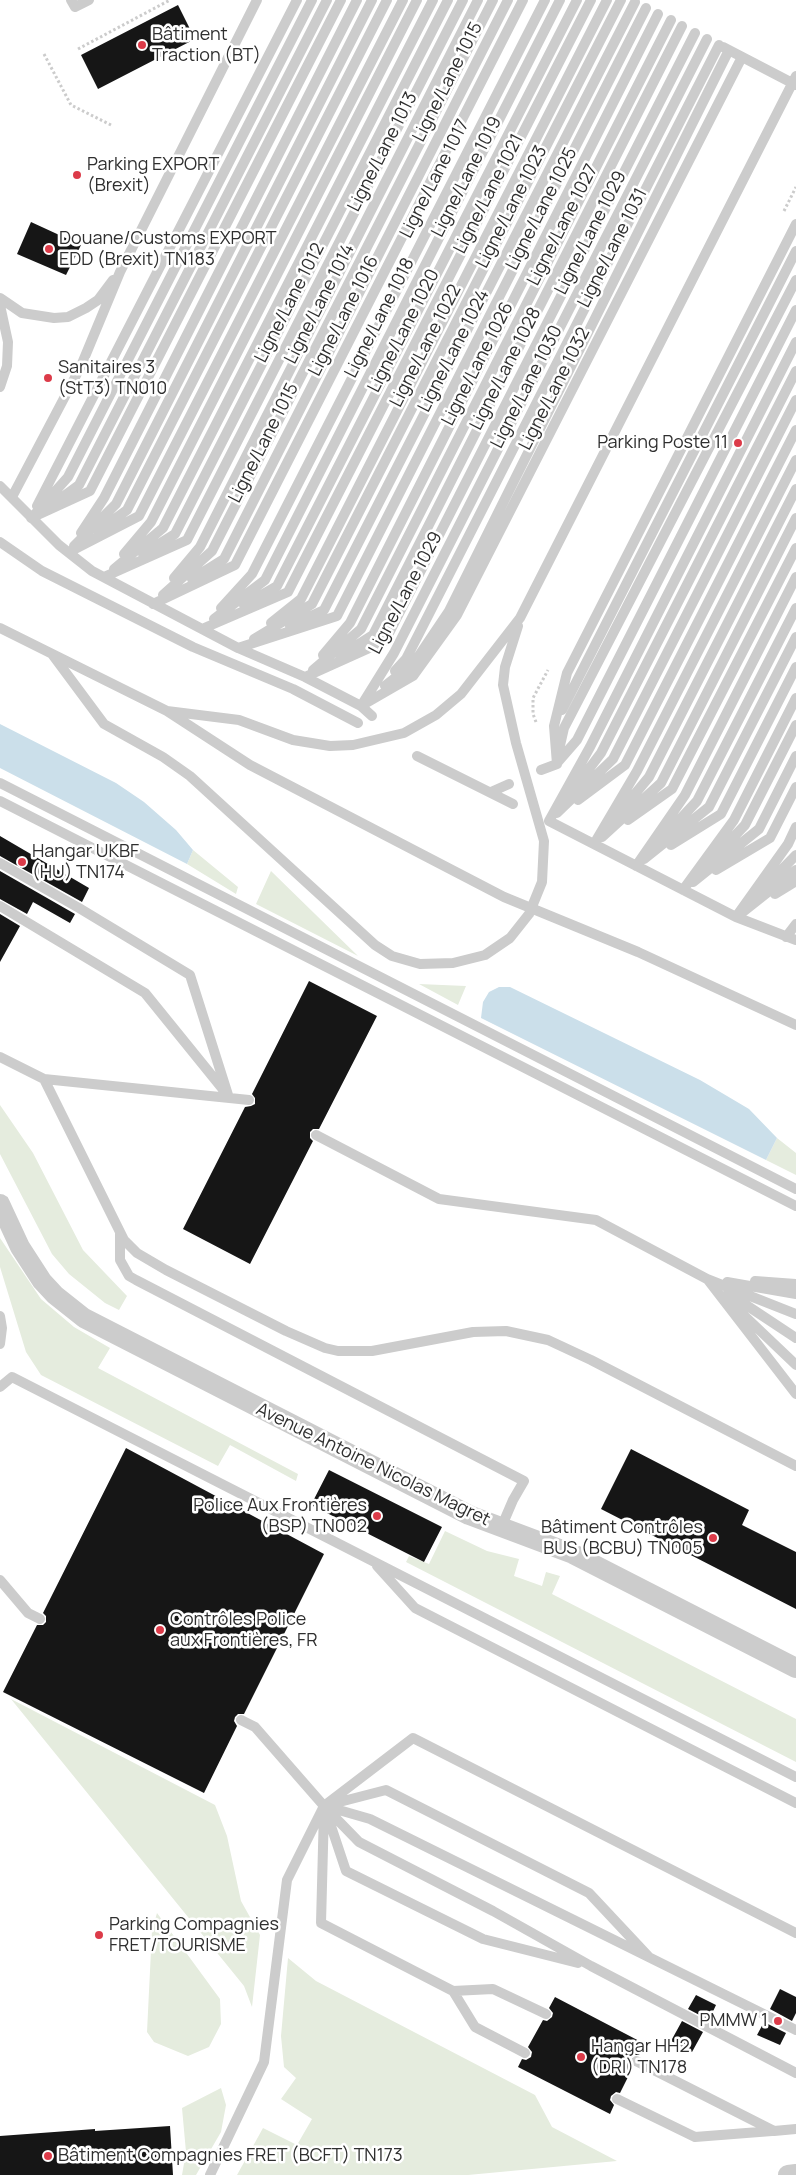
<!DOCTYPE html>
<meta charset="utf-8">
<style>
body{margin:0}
canvas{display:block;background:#fff}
</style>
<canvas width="796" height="2175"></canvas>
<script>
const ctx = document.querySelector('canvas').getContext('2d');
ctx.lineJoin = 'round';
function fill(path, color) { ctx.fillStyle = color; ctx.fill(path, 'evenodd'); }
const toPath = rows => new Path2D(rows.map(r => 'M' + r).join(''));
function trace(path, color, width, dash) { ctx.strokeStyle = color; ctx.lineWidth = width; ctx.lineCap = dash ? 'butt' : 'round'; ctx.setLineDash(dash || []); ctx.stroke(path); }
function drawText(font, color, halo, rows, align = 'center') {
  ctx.font = font + ' Manrope,sans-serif'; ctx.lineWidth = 5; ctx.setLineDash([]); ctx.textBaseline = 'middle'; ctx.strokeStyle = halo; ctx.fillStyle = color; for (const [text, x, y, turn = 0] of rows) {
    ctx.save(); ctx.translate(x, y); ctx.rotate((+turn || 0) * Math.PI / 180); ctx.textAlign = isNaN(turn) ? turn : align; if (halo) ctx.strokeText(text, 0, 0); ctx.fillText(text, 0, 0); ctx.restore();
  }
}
const green = toPath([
 [193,850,238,887,236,894,187,864],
 [271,871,358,956,256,904],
 [419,984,466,986,458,1005],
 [0,1105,33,1153,83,1250,127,1296,119,1310,105,1303,69,1274,52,1254,0,1154],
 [777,1138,796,1153,796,1175,766,1160],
 [0,1238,41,1299,74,1327,110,1348,98,1368,298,1474,296,1481,230,1445,218,1466,41,1375,26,1352,0,1267],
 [445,1531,487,1551,519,1559,514,1576,542,1586,546,1572,560,1576,552,1594,796,1719,796,1762,406,1562,409,1556,429,1564],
 [11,1699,215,1805,227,1836,241,1901,260,1935,252,2007,244,1986],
 [157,1913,220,1999,221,2024,209,2047,188,2056,154,2042,147,2032,152,1930],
 [288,1958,316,1981,535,2095,552,2127,617,2161,468,2175,237,2175,263,2128,297,2145,312,2119,281,2099,296,2078,284,2067,281,2036],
 [221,2088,226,2105,221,2132,196,2175,182,2175,186,2152,182,2108]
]);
const water = toPath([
 [0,724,116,783,144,802,176,830,193,850,187,864,0,768],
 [499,987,510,987,700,1080,749,1109,777,1138,766,1160,481,1018,483,1002,489,992]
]);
const building = toPath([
 [178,5,195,39,98,89,81,55],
 [31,222,81,245,66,275,17,254],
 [0,836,89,888,82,902,0,856],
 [0,871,75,914,70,923,33,902,27,914,0,899],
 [0,914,20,926,0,962],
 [309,981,377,1016,319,1129,313,1129,310,1132,310,1138,313,1141,250,1264,183,1229,245,1107,251,1106,255,1104,255,1098,252,1094],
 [126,1448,324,1554,244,1714,238,1714,235,1717,234,1721,237,1726,204,1793,3,1692,37,1625,43,1625,46,1622,46,1616,43,1613],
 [631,1449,749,1510,742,1525,796,1552,796,1609,601,1509],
 [329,1470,442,1527,424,1562,311,1505],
 [780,1989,796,1997,796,2013,792,2021,770,2009],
 [696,1995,716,2005,709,2020,688,2009],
 [555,1997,645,2044,639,2055,633,2055,630,2058,630,2064,633,2067,620,2093,616,2092,611,2096,610,2100,614,2105,610,2114,518,2067,522,2059,526,2060,531,2057,532,2052,528,2047,543,2020,547,2021,552,2017,553,2013,549,2008],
 [682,2021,703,2032,692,2052,671,2041],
 [764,2022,786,2033,780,2045,757,2035],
 [170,2126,173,2175,0,2175,0,2136,95,2129,95,2131]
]);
const path = toPath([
 [78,49,170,0],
 [44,54,71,105,111,125],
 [784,211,796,187],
 [536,722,533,714,533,698,548,670]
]);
const service = toPath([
 [71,0,75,7,89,0],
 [723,47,796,85],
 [0,298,22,313,54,318,68,317,86,308,98,300,113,280],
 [0,305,8,342,7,366,0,387],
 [0,486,59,545,92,571,238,648,305,677,361,706,372,716],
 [12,497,81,366,120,272,257,0],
 [53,504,79,485,327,0],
 [37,506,297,0],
 [35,514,68,477,312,0],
 [31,518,90,491,341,0],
 [98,531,127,510,387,0],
 [81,533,104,498,357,0],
 [0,542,42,571,193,647,293,689,358,723],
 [74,546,116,504,372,0],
 [69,552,139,516,403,0],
 [124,554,151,522,417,0],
 [143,554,175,534,448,0],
 [114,569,163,528,433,0],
 [104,577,187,540,463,0],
 [174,578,200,547,478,0],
 [192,579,224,559,508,0],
 [163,595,212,551,493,0],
 [153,604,235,565,523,0],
 [244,605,277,586,577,0],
 [221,608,252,574,545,0],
 [214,619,265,580,560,0],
 [271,623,301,599,607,0],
 [290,626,324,610,635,2],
 [0,628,167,711,250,765,504,897,638,952,796,1025],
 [202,629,288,592,591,0],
 [254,639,312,604,621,0],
 [238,648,337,616,646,8],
 [52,654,104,724,163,757,190,776,375,945,392,956,420,964,453,963,485,955,510,938,529,914,542,882,544,841,516,743,503,685,505,667,518,626],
 [323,655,350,623,658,14],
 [340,656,373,635,682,26],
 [313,670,361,629,671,20],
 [395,671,406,659,719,45],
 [305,677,385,641,695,33],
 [385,686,414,663,449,611,729,50],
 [363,703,394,653,707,39],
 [361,706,413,676,457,615,742,57],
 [562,710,796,251],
 [167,711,239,720,293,740,330,746,353,745,404,733,436,715,461,694,520,618,796,76],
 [559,750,564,728,796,280],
 [417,756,513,804],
 [557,763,577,740,796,310],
 [541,770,557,764,554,726,567,673,796,224],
 [0,783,796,1189],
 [491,792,509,784],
 [570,794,601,753,796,371],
 [578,800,625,765,796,430],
 [0,801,796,1206],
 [557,813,613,759,796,400],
 [615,818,649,777,796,489],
 [628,820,672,789,796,548],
 [549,821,590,747,796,342],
 [549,821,736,917,796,940],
 [602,837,661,783,796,518],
 [659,842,697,801,796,608],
 [594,844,637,771,796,460],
 [671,845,721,814,796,667],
 [644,859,709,807,796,637],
 [710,862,745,825,796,725],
 [0,863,79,908,190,975,229,1098],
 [636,866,685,795,796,577],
 [716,870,770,838,796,787],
 [693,882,759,829,796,756],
 [683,890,734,820,796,698],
 [759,893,796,855],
 [775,894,796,881],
 [0,906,145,993,226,1093],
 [744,911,796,870],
 [736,917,788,844,796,827],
 [786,937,796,924],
 [0,1057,44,1079,249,1100],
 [44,1079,124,1240,137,1253,166,1270,286,1331,325,1348,338,1351,372,1351,473,1332,506,1331,548,1340,591,1360,796,1466],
 [316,1135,439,1199,596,1220,707,1279,796,1314],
 [120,1234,120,1260,129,1276,136,1280,524,1481,513,1500,501,1528],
 [708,1280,796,1394],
 [755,1281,796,1284],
 [727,1282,796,1294],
 [728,1293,796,1338],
 [732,1304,796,1365],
 [0,1316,2,1328,0,1344],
 [0,1387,12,1377,796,1777],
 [377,1566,415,1608,796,1803],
 [0,1580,28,1613,40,1619],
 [241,1720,255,1727,324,1806,413,1738,796,1933],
 [324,1806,359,1842,493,1911,591,1966,796,2073],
 [325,1806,370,1819,796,2030],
 [324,1810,321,1923,453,1991,493,1989,546,2014],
 [327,1814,346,1871,483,1939,578,1963],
 [453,1991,475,2027,525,2053],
 [636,2061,774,2131,796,2129],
 [617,2099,695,2137,772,2131],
 [210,2175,264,2062,287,1880,324,1806,386,1790,589,1893,648,1956]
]);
const minor = toPath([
 [0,1204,20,1247,42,1281,55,1295,84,1318,469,1515,573,1554,796,1668],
 [788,2175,796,2174]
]);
const markers = [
 [142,45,5,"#dc3b49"],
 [77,175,5,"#dc3b49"],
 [49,249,5,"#dc3b49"],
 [48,378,5,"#dc3b49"],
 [738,443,5,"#dc3b49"],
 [22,862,5,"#dc3b49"],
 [377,1516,5,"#dc3b49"],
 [713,1538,5,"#dc3b49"],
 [160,1630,5,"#dc3b49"],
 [99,1935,5,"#dc3b49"],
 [778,2021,5,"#dc3b49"],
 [581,2057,5,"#dc3b49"],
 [48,2156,5,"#dc3b49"]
];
const poiNames = [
 ["Bâtiment",152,35],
 ["Traction (BT)",152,56],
 ["Parking EXPORT",87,165],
 ["(Brexit)",87,186],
 ["Douane/Customs EXPORT",59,239],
 ["EDD (Brexit) TN183",59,260],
 ["Sanitaires 3",58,368],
 ["(StT3) TN010",58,389],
 ["Parking Poste 11",728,443,"right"],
 ["Hangar UKBF",32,852],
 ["(HU) TN174",32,873],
 ["Police Aux Frontières",367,1506,"right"],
 ["(BSP) TN002",367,1527,"right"],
 ["Bâtiment Contrôles",703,1528,"right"],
 ["BUS (BCBU) TN005",703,1549,"right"],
 ["Contrôles Police",170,1620],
 ["aux Frontières, FR",170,1641],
 ["Parking Compagnies",109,1925],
 ["FRET/TOURISME",109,1946],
 ["PMMW 1",768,2021,"right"],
 ["Hangar HH2",591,2047],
 ["(DRI) TN178",591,2068],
 ["Bâtiment Compagnies FRET (BCFT) TN173",58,2156]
];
const streetNames = [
 ["Ligne/Lane 1015",448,82,-63],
 ["Ligne/Lane 1013",383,152,-63],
 ["Ligne/Lane 1019",467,177,-63],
 ["Ligne/Lane 1017",435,179,-63],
 ["Ligne/Lane 1021",489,194,-63],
 ["Ligne/Lane 1023",512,207,-63],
 ["Ligne/Lane 1025",542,209,-63],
 ["Ligne/Lane 1027",563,225,-63],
 ["Ligne/Lane 1029",591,233,-63],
 ["Ligne/Lane 1031",613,248,-63],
 ["Ligne/Lane 1012",290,303,-63],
 ["Ligne/Lane 1014",320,304,-63],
 ["Ligne/Lane 1016",344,316,-63],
 ["Ligne/Lane 1018",380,318,-63],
 ["Ligne/Lane 1020",404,331,-63],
 ["Ligne/Lane 1022",426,346,-63],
 ["Ligne/Lane 1024",454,351,-63],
 ["Ligne/Lane 1026",478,364,-63],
 ["Ligne/Lane 1028",506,369,-63],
 ["Ligne/Lane 1030",527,387,-63],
 ["Ligne/Lane 1032",555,389,-63],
 ["Ligne/Lane 1015",264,443,-63],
 ["Ligne/Lane 1029",406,593,-62],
 ["Avenue Antoine Nicolas Magret",373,1465,26]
];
fill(green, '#e5ecde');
fill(water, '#cbdfea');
fill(building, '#161616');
trace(path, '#ccc', 3, [2.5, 2.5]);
trace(service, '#ccc', 10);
trace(minor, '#ccc', 20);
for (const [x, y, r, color] of markers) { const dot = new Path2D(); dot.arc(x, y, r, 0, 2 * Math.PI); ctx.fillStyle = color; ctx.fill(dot); trace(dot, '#fff', 2); }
drawText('18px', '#2f2f2f', '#fff', poiNames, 'left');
drawText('18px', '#2f2f2f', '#fff', streetNames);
</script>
